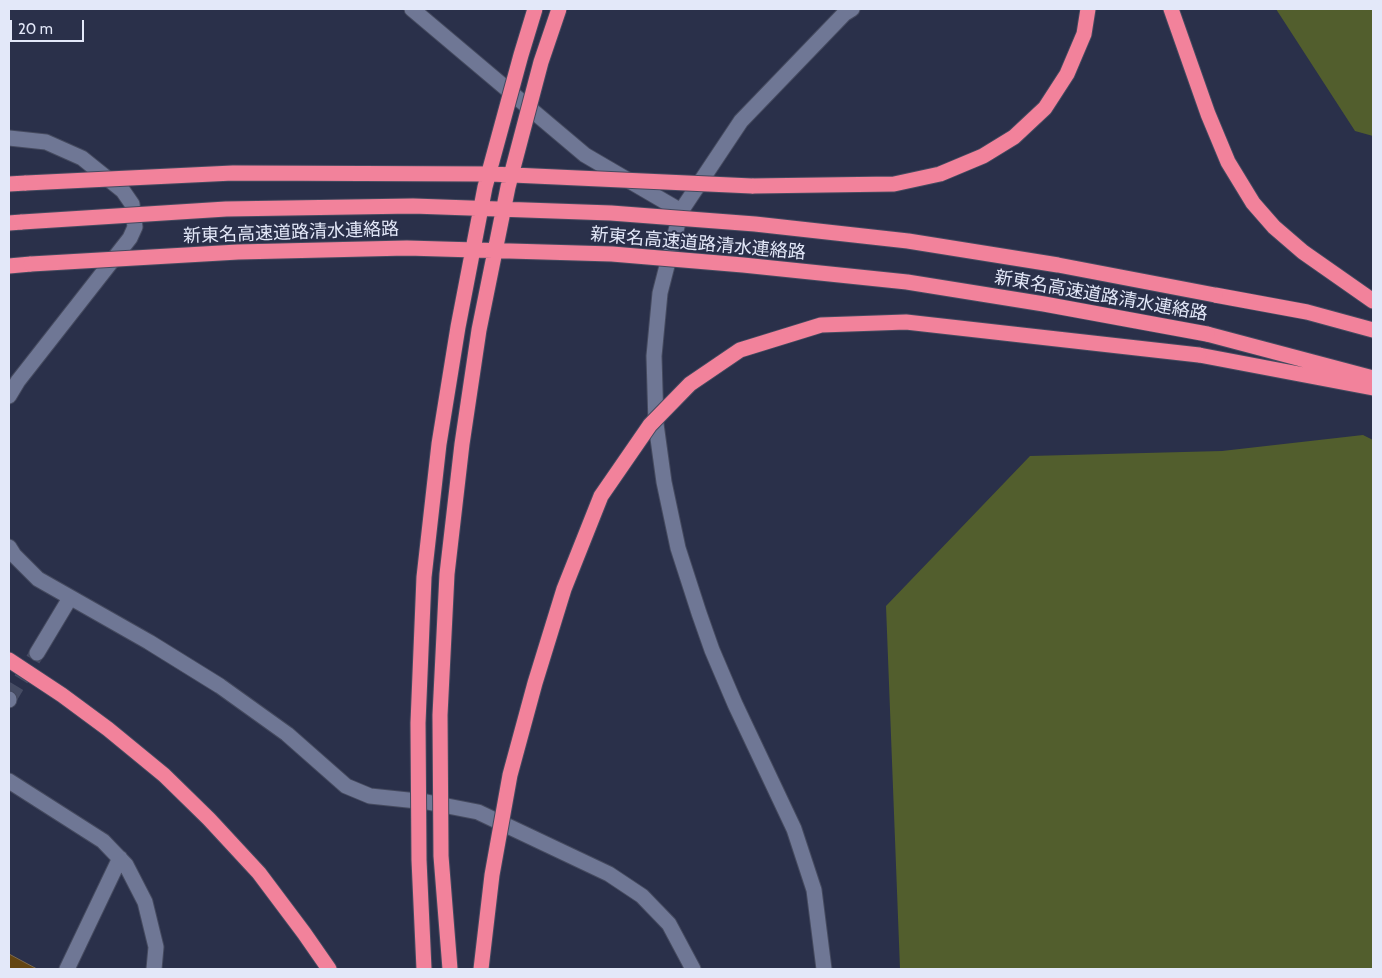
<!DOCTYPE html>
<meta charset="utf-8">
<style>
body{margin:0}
#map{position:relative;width:1382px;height:978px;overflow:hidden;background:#2a304a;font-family:Cabin,sans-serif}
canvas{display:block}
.frame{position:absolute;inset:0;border:10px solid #e3e8f9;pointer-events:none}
.scale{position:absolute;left:10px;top:20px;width:74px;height:22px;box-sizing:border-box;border:2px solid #e3e8f9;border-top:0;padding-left:6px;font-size:15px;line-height:18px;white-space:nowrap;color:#e3e8f9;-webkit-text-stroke:4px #2a304a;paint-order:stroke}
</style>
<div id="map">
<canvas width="1382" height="978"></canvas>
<div class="frame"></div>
<div class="scale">20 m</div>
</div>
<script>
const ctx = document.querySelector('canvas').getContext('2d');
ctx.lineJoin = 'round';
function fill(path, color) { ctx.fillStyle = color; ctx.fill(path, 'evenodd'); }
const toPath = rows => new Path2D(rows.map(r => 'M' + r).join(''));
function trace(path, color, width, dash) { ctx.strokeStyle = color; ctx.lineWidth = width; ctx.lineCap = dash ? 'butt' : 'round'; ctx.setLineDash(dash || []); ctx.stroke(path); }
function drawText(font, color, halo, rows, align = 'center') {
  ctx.font = font + ' Cabin,"Noto Sans JP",sans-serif'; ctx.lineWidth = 4; ctx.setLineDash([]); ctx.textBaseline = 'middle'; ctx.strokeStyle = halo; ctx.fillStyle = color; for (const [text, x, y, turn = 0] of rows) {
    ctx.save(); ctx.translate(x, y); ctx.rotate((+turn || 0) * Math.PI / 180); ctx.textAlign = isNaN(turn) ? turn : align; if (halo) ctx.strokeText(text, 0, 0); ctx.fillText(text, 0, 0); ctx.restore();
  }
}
const green = toPath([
 [1276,9,1373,9,1373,136,1355,131],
 [1363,435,1373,440,1373,969,900,969,886,606,1030,456,1222,451]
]);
const building = toPath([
 [9,954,37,969,9,969,9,954]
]);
const minorTunnel = toPath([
 [9,699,37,653]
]);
const minor = toPath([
 [412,9,585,155,681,211],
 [9,138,46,142,82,158,123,191,132,204,135,227,130,238,18,381,9,396],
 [9,547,14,555,38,579,149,642,220,686,287,734,346,786,370,796,427,802,478,812,609,874,642,896,669,924,693,969],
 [37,653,70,598],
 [9,700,9,699],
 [9,781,103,841,126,865,145,902,156,947,154,969],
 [67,969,120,858],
 [824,969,814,890,794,829,735,704,712,650,699,613,678,548,664,482,656,424,654,356,660,293,681,211,741,121,844,14,852,9]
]);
const highway = toPath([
 [1171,9,1208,114,1228,162,1253,203,1274,227,1303,252,1373,301],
 [9,184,26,183],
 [752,186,894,184,940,174,983,156,1014,137,1045,108,1067,74,1084,34,1088,9],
 [9,223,22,222],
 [9,266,31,264],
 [1215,295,1307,312,1373,330],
 [1207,334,1373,378],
 [1199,355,1373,388],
 [9,660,62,695,108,729,164,775,209,819,259,873,304,933,329,969]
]);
const highwayBridge = toPath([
 [26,183,233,173,491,174,752,186],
 [22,222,226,209,413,206,611,213,755,224,908,241,1058,265,1215,295],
 [31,264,238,252,407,248,612,254,743,265,907,282,1044,304,1207,334],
 [424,969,419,860,418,723,424,577,439,444,458,327,485,187,521,55,535,9],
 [450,969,441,856,440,715,447,574,462,444,479,330,508,187,541,62,559,9],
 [481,969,492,875,510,775,535,683,564,589,601,496,650,425,690,384,740,350,821,325,906,322,1199,355]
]);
const streetNames = [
 ["新東名高速道路清水連絡路",291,233,-2],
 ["新東名高速道路清水連絡路",698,244,5],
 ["新東名高速道路清水連絡路",1101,296,10]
];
fill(green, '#525e2d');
fill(building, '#634512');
trace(building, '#7d6a4e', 1);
trace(minorTunnel, '#464c64', 15, [15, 8]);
trace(minor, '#454a5f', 17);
trace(highway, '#454a5f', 17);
trace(minor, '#6f7795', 15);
trace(highway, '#f2829b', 15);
trace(highwayBridge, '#454a5f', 17, []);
trace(highwayBridge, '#f2829b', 15);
drawText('18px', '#e3e8f9', '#2a304a', streetNames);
</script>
